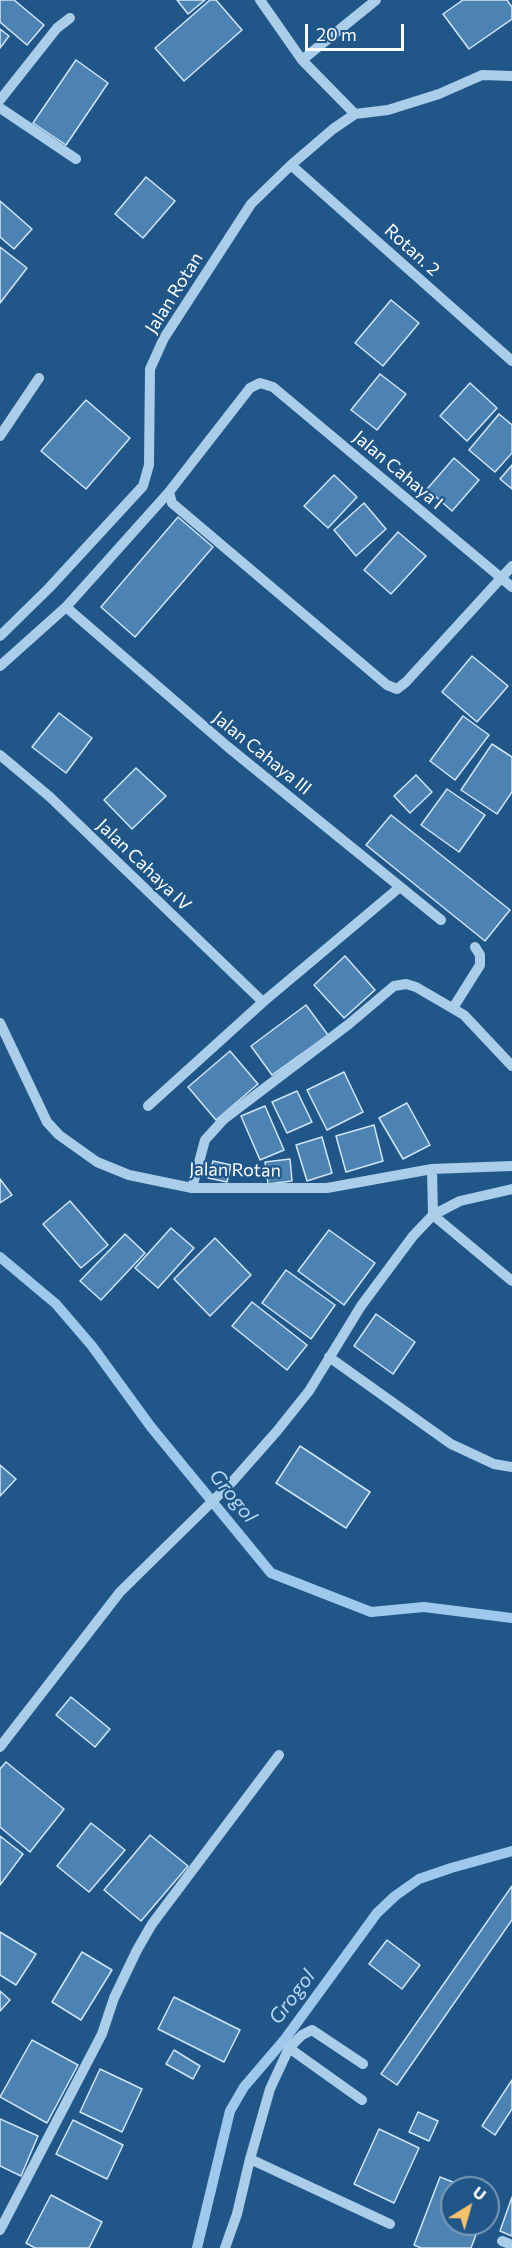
<!DOCTYPE html>
<style>
body{margin:0}
#map{position:relative;width:512px;height:2248px;overflow:hidden;background:#205788;font-family:Commissioner,sans-serif}
canvas{display:block}
.north{position:absolute;left:440px;top:2176px;width:60px;height:60px;box-sizing:border-box;background:#205788;border:2px solid #799ab8;border-radius:50%;rotate:37deg;font-size:16px;font-weight:700;line-height:24px;text-align:center;color:#fff}
.north::after{content:'';display:block;margin:auto;width:21px;height:27px;background:#f8c26b;clip-path:polygon(50% 0,100% 100%,50% 72%,0 100%)}
.scale{position:absolute;left:305px;top:24px;width:99px;height:27px;box-sizing:border-box;border:3px solid #fff;border-top:0;padding-left:8px;font-size:18px;line-height:21px;white-space:nowrap;color:#fff;-webkit-text-stroke:4px #205788;paint-order:stroke}
</style>
<div id="map">
<canvas width="512" height="2248"></canvas>
<div class="north">U</div>
<div class="scale">20 m</div>
</div>
<script>
const ctx = document.querySelector('canvas').getContext('2d');
ctx.lineJoin = 'round';
const toPath = rows => new Path2D(rows.map(r => 'M' + r).join(''));
function trace(path, color, width, dash) { ctx.strokeStyle = color; ctx.lineWidth = width; ctx.lineCap = dash ? 'butt' : 'round'; ctx.setLineDash(dash || []); ctx.stroke(path); }
function fill(path, color) { ctx.fillStyle = color; ctx.fill(path, 'evenodd'); }
function drawText(font, color, halo, rows, align = 'center') {
  ctx.font = font + ' Commissioner,sans-serif'; ctx.lineWidth = 4.5; ctx.setLineDash([]); ctx.textBaseline = 'middle'; ctx.strokeStyle = halo; ctx.fillStyle = color; for (const [text, x, y, turn = 0] of rows) {
    ctx.save(); ctx.translate(x, y); ctx.rotate((+turn || 0) * Math.PI / 180); ctx.textAlign = isNaN(turn) ? turn : align; if (halo) ctx.strokeText(text, 0, 0); ctx.fillText(text, 0, 0); ctx.restore();
  }
}
const stream = toPath([
 [0,1257,56,1304,92,1346,151,1427,271,1573,371,1612,424,1607,512,1618],
 [197,2248,230,2111,244,2087,285,2039,377,1913,395,1896,419,1879,451,1868,512,1851]
]);
const building = toPath([
 [0,0,14,0,44,25,27,45,0,22,0,0],
 [177,0,205,0,188,14,177,0],
 [210,0,216,0,242,30,184,81,155,48,210,0],
 [463,0,507,0,512,7,512,19,469,49,443,14,463,0],
 [0,29,9,36,0,48,0,29],
 [76,60,108,83,66,145,33,123,76,60],
 [146,177,175,201,143,238,115,214,146,177],
 [0,201,32,229,14,249,0,237,0,201],
 [0,247,27,268,0,303,0,247],
 [391,300,419,323,383,366,355,343,391,300],
 [380,374,406,394,377,430,351,410,380,374],
 [470,383,497,408,467,441,440,416,470,383],
 [86,400,130,438,86,489,41,451,86,400],
 [499,414,512,425,512,453,495,472,469,450,499,414],
 [454,458,479,480,452,511,427,489,454,458],
 [512,465,512,489,500,479,512,465],
 [334,475,357,497,328,528,304,506,334,475],
 [364,503,386,529,356,556,334,530,364,503],
 [178,517,213,547,135,637,101,607,178,517],
 [398,532,426,556,391,594,364,570,398,532],
 [472,656,508,686,477,722,442,692,472,656],
 [59,713,92,738,66,773,32,747,59,713],
 [463,716,489,735,455,780,430,761,463,716],
 [492,744,512,757,512,792,497,814,461,790,492,744],
 [136,768,166,796,132,829,104,800,136,768],
 [416,775,432,792,410,813,394,796,416,775],
 [447,789,485,815,459,852,421,825,447,789],
 [391,815,510,910,485,941,366,845,391,815],
 [345,956,375,990,344,1018,314,985,345,956],
 [306,1005,328,1035,272,1075,251,1046,306,1005],
 [230,1051,258,1084,216,1120,188,1087,230,1051],
 [344,1072,363,1112,327,1130,307,1090,344,1072],
 [297,1091,312,1122,287,1133,272,1102,297,1091],
 [407,1103,430,1145,403,1159,379,1118,407,1103],
 [265,1106,284,1150,260,1160,241,1116,265,1106],
 [374,1125,383,1161,346,1172,336,1136,374,1125],
 [322,1137,332,1173,307,1181,296,1145,322,1137],
 [290,1159,292,1181,268,1184,265,1162,290,1159],
 [213,1161,231,1165,227,1182,208,1178,213,1161],
 [0,1179,12,1195,0,1203,0,1179],
 [70,1201,108,1245,81,1268,43,1224,70,1201],
 [171,1228,194,1248,158,1288,135,1268,171,1228],
 [329,1230,375,1263,344,1305,298,1271,329,1230],
 [125,1234,145,1253,101,1300,80,1281,125,1234],
 [215,1238,251,1275,210,1316,174,1279,215,1238],
 [286,1270,335,1305,311,1339,262,1303,286,1270],
 [252,1302,307,1345,287,1370,232,1326,252,1302],
 [376,1314,415,1342,393,1374,354,1346,376,1314],
 [300,1446,370,1492,346,1528,276,1483,300,1446],
 [0,1465,16,1479,0,1496,0,1465],
 [71,1697,110,1729,95,1747,56,1715,71,1697],
 [6,1762,64,1809,30,1852,0,1827,0,1769,6,1762],
 [91,1823,125,1850,89,1892,57,1866,91,1823],
 [150,1835,188,1866,141,1921,104,1890,150,1835],
 [0,1836,23,1854,0,1885,0,1836],
 [512,1886,512,1920,397,2085,381,2074,512,1886],
 [0,1932,36,1954,16,1985,0,1975,0,1932],
 [387,1940,420,1965,402,1989,369,1964,387,1940],
 [82,1952,112,1970,81,2020,52,2002,82,1952],
 [0,1991,10,2000,0,2011,0,1991],
 [174,1997,240,2030,224,2062,158,2029,174,1997],
 [32,2040,78,2065,47,2123,0,2097,32,2040],
 [174,2050,200,2066,193,2079,166,2064,174,2050],
 [100,2069,142,2089,122,2132,80,2112,100,2069],
 [512,2080,512,2109,495,2135,482,2126,512,2080],
 [418,2112,438,2121,429,2141,409,2132,418,2112],
 [0,2119,38,2136,21,2176,0,2166,0,2119],
 [73,2120,123,2145,107,2179,56,2154,73,2120],
 [379,2129,419,2148,394,2203,354,2184,379,2129],
 [440,2177,468,2188,452,2188,452,2224,480,2224,471,2248,421,2248,414,2245,440,2177],
 [51,2195,102,2222,89,2248,35,2248,26,2243,51,2195],
 [512,2197,512,2236,500,2231,512,2197]
]);
const minor = toPath([
 [302,60,376,0],
 [0,100,57,28,70,18],
 [0,108,76,159],
 [355,114,388,110,439,94,482,75,512,76],
 [291,165,512,361],
 [0,436,39,378],
 [169,492,172,503,387,685,397,689,406,682,512,566],
 [66,607,228,747,441,920],
 [0,636,49,588,143,486,149,465,150,369,164,338,251,204,291,165,333,129,355,114,302,60,260,0],
 [0,666,66,607,169,492,250,388,260,383,273,387,512,587],
 [0,755,50,797,263,1002],
 [453,1008,480,965,480,955,475,947],
 [0,1023,47,1122,59,1135,97,1162,129,1175,192,1188,327,1188,432,1169,512,1166],
 [148,1106,263,1002,400,887],
 [432,1169,433,1215,512,1281],
 [192,1188,205,1140,224,1119,349,1024,394,986,406,984,416,987,464,1015,512,1066],
 [329,1357,451,1444,494,1464,512,1467],
 [0,1747,120,1592,232,1482,277,1431,309,1391,361,1306,413,1236,433,1215,460,1201,512,1189],
 [289,2048,362,2100],
 [250,2159,270,2089,289,2048,302,2035,312,2030,363,2064],
 [0,2230,102,2034,114,1998,137,1950,152,1924,279,1755],
 [502,2241,512,2245],
 [225,2248,237,2214,250,2159,390,2224]
]);
const streetNames = [
 ["Rotan. 2",412,250,42],
 ["Jalan Rotan",174,293,-58],
 ["Jalan Cahaya I",398,470,40],
 ["Jalan Cahaya III",262,753,39],
 ["Jalan Cahaya IV",144,865,44],
 ["Jalan Rotan",235,1170,1]
];
const waterNames = [
 ["Grogol",233,1496,51],
 ["Grogol",292,1997,-53]
];
trace(stream, '#9ec9ec', 10);
fill(building, '#4d83b2');
trace(building, '#cfe5f8', 1.5);
trace(minor, '#aacdea', 10);
drawText('18px', '#fff', '#205788', streetNames);
drawText('italic 20px', '#b6d7f2', '#205788', waterNames);
</script>
